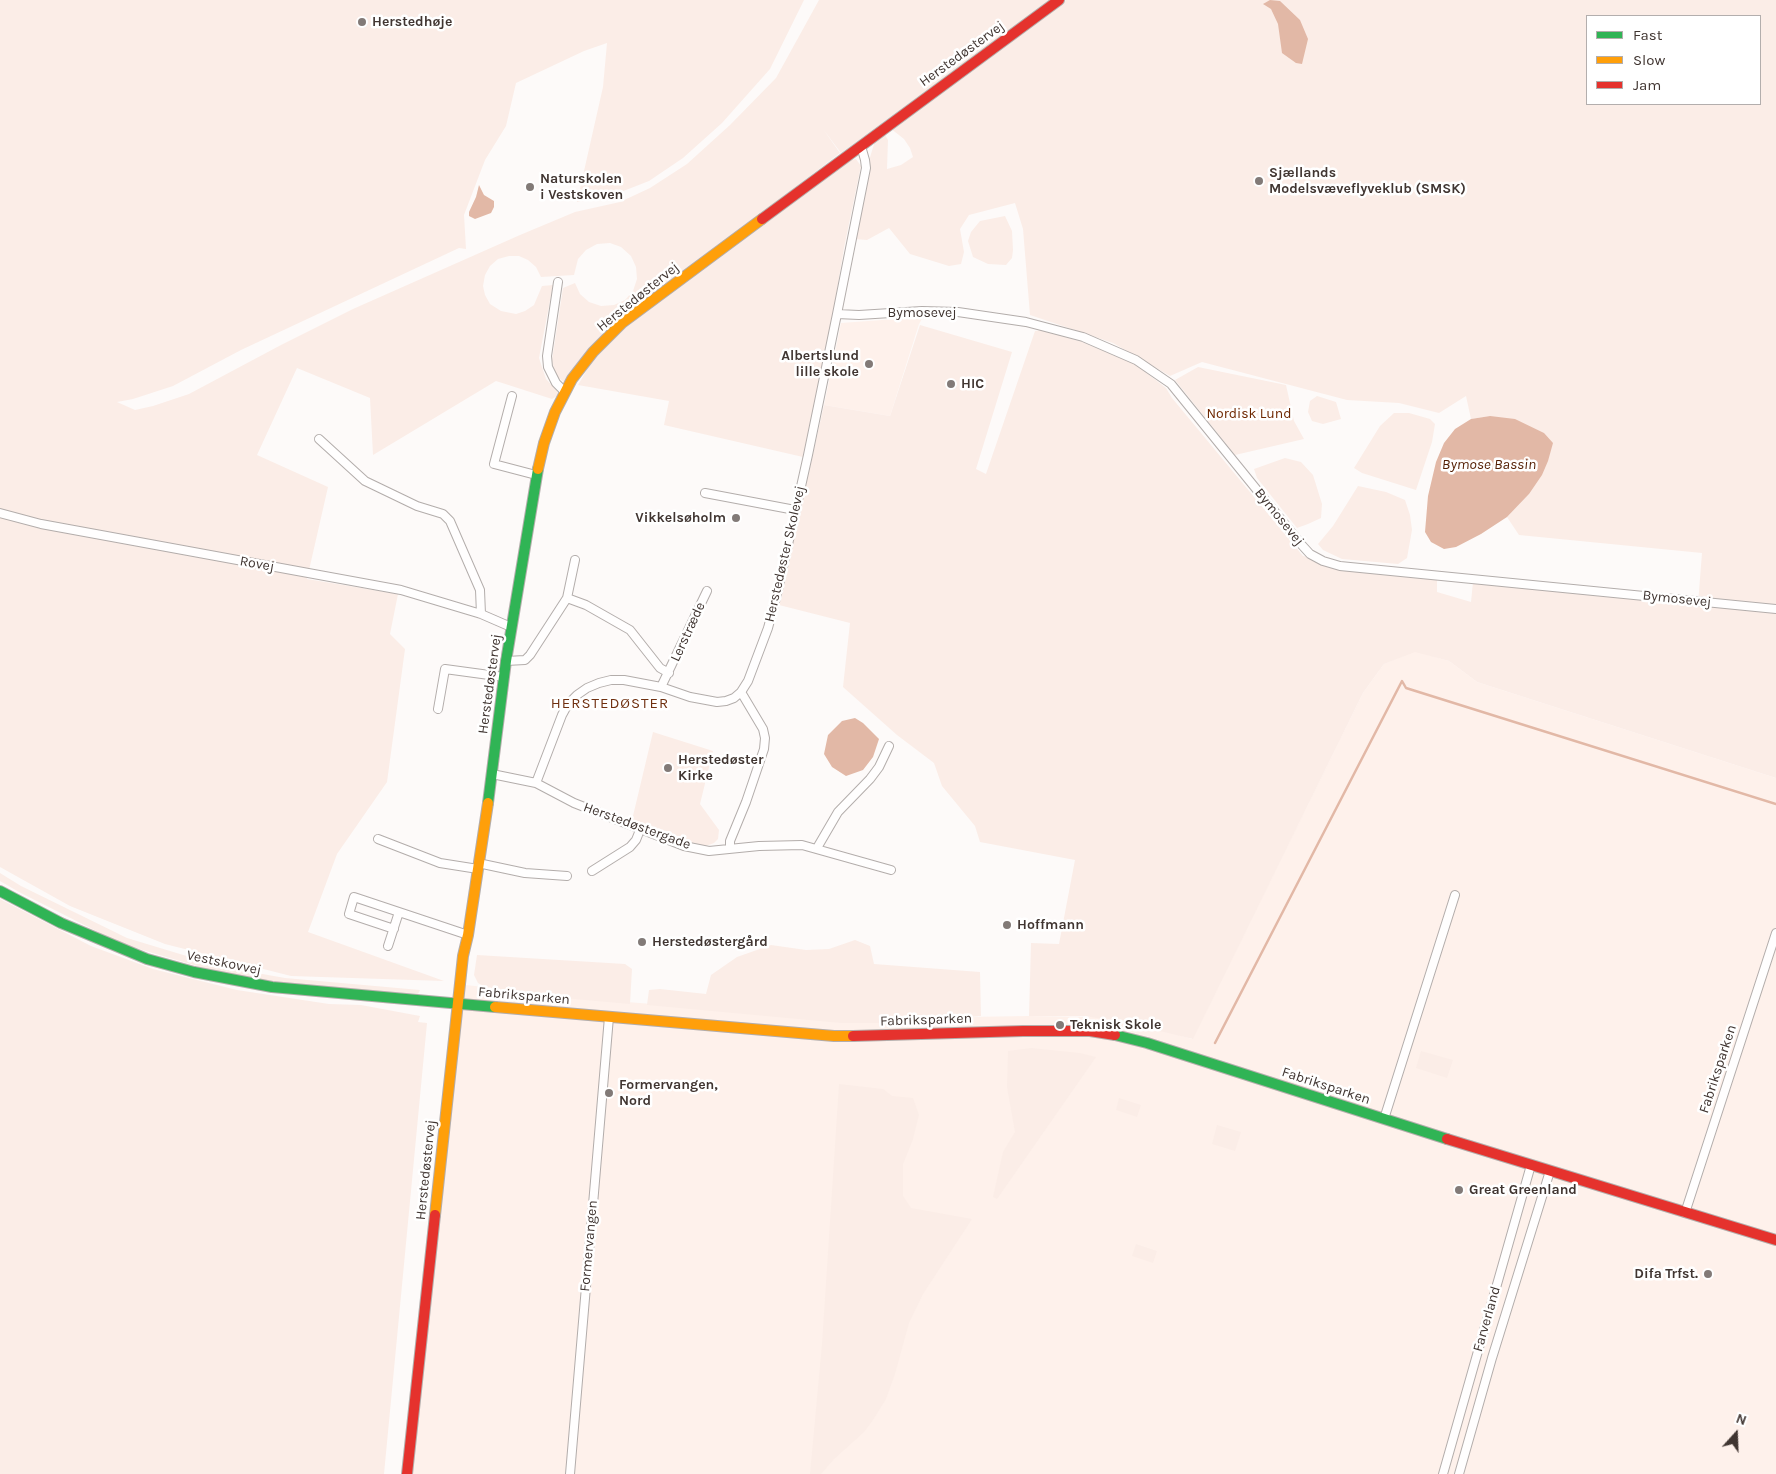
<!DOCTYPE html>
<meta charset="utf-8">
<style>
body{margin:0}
#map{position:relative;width:1776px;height:1474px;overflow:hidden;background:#fdfaf9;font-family:Karla,sans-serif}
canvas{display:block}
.legend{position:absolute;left:1586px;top:15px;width:175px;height:90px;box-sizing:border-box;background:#fff;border:1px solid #b3aead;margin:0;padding:6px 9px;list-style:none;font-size:15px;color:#403531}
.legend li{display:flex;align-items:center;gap:10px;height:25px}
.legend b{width:25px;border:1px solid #b3aead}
.north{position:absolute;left:1711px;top:1409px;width:50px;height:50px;-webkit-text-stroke:4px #fff;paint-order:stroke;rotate:20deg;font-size:14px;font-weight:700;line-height:20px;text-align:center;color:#403531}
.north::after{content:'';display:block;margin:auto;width:18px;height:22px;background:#403531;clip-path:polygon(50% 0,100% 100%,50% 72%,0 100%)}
</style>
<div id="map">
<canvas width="1776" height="1474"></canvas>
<ul class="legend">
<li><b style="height:6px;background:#30b455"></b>Fast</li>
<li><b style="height:6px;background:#ff9f0a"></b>Slow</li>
<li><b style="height:6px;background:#e5322d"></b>Jam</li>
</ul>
<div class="north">N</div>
</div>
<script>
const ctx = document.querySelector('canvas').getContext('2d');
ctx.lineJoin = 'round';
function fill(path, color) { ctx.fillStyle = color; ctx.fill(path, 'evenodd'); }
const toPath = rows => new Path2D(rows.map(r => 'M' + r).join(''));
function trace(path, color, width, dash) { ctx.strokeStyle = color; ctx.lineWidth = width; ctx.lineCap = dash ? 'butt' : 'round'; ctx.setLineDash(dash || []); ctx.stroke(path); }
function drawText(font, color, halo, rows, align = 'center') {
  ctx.font = font + ' Karla,sans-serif'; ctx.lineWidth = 5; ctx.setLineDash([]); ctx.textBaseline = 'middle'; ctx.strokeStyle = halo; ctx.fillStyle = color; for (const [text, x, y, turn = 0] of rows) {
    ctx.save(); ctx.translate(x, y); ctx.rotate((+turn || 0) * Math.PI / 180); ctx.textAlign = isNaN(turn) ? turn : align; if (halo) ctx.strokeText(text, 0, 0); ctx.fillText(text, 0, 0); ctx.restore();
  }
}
const built = toPath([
 [923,317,919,324,890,416,824,405,841,323],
 [1415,651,1449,661,1477,682,1776,778,1776,1474,408,1474,456,984,627,1002,842,1019,1029,1016,1099,1017,1145,1025,1192,1039,1363,693,1384,664]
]);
const green = toPath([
 [0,0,804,0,770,69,722,123,683,158,649,181,608,197,577,202,603,87,607,43,584,51,516,83,506,126,485,160,464,215,466,249,459,248,241,350,173,386,133,399,117,402,135,410,153,406,189,394,281,345,353,309,520,235,575,212,620,202,650,188,687,164,730,125,776,78,819,0,1050,0,841,153,823,129,840,153,620,321,565,383,555,375,552,360,563,288,575,283,580,294,589,302,601,306,614,305,625,300,633,291,637,279,636,267,631,256,621,247,610,243,597,244,586,250,578,259,574,275,541,277,536,267,528,260,519,256,509,256,498,259,490,266,485,275,483,286,485,295,490,304,501,311,516,314,525,311,534,305,542,286,553,285,539,358,546,379,560,394,552,399,496,381,373,455,370,398,297,368,257,455,328,487,307,579,398,594,390,634,405,649,387,782,337,854,308,932,444,981,291,976,165,944,70,906,0,867],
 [1066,0,1776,0,1776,778,1477,682,1449,661,1415,652,1384,664,1363,693,1193,1039,1126,1023,1085,1016,1029,1016,1031,943,1059,944,1075,860,980,842,975,826,942,786,934,763,897,735,843,687,850,623,779,605,824,405,890,416,920,325,1012,352,976,469,986,474,1035,331,1042,330,1082,342,1135,364,1166,388,1172,398,1303,556,1437,577,1437,592,1471,602,1473,582,1698,604,1702,553,1519,535,1507,517,1529,494,1490,416,1471,419,1466,396,1439,413,1399,403,1347,400,1202,362,1170,376,1113,343,1030,315,1023,229,1015,203,969,215,960,229,964,252,961,264,949,266,910,254,889,228,867,240,854,239,867,167,875,141,884,133,888,140,887,169,901,165,913,157,910,148,904,139,890,128,906,119],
 [1587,16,1760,16,1760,104,1587,104],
 [856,159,861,166,844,248,832,320,803,457,664,425,669,401,578,385,595,356,625,327,847,161],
 [1005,216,1012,231,1013,250,1012,258,1006,265,988,264,973,257,968,241,971,232,980,221],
 [1198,367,1286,385,1294,421,1304,439,1235,455,1175,380],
 [1317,396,1336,402,1341,419,1323,424,1312,421,1308,412,1310,401],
 [1394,413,1409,413,1430,419,1435,424,1432,442,1416,490,1362,473,1354,468,1380,426],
 [1285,458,1301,462,1313,475,1322,504,1321,518,1308,524,1297,528,1257,478,1254,469],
 [1358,486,1386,492,1405,500,1410,515,1412,530,1407,558,1398,564,1342,559,1323,550,1318,544,1333,526],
 [653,732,713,751,700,804,719,830,718,839,714,843,706,846,688,842,632,820],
 [0,873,21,886,127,938,223,967,285,978,420,990,418,994,358,990,284,983,221,973,122,944,19,892,0,881],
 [0,899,91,946,153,969,237,990,329,1004,361,1005,420,1016,418,1022,427,1023,384,1474,0,1474],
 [855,940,870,946,874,964,980,972,981,1016,891,1023,841,1023,647,1005,649,990,660,989,706,994,711,975,737,957,771,945,806,950,829,949],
 [477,955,625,964,632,969,630,1004,495,992,478,983,474,975],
 [1031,1048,1080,1053,1096,1057,997,1199,993,1197,1003,1152,1015,1132,1007,1087,1008,1051],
 [1421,1051,1453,1060,1447,1078,1416,1068],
 [839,1084,883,1089,892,1096,913,1098,919,1115,913,1139,903,1164,903,1196,911,1208,972,1219,923,1294,909,1323,895,1374,886,1399,873,1420,864,1432,834,1459,821,1474,810,1474,822,1344],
 [1119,1098,1141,1105,1137,1117,1116,1110],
 [1217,1125,1241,1132,1235,1151,1212,1144],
 [1136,1244,1157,1251,1153,1263,1132,1256]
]);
const water = toPath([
 [1270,0,1280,1,1300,20,1308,39,1302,64,1296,63,1282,53,1278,24,1271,9,1263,4],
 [479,185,484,195,494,201,494,207,491,213,475,219,469,216,469,212,476,197],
 [1490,416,1515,419,1544,433,1553,443,1548,461,1542,475,1529,494,1507,517,1481,534,1456,547,1444,549,1431,542,1425,532,1428,496,1436,462,1444,443,1455,429,1471,419],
 [855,718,863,723,879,739,873,757,863,770,846,776,832,767,824,754,828,735,842,721]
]);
const stream = toPath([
 [1215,1043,1402,681,1406,688,1776,804]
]);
const street = toPath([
 [558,282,547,356,548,367,556,383,565,392],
 [837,314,859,315,922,311,958,312,1026,322,1083,337,1136,360,1171,384,1300,543,1310,554,1323,561,1340,566,1776,609],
 [512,396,494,464,536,475],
 [319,439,365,481,417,506,443,514,450,521,480,590,481,614],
 [705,493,795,510],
 [0,513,41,524,401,590,481,614,511,627],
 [567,598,586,605,630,630,660,668,669,673],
 [506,661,525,660,530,655,567,598,575,560],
 [661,687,707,591],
 [438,709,445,669,504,677],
 [492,774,536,783,574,803,684,846,709,851,759,846,802,845,891,870],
 [536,783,562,715,568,704,577,695,587,688,599,683,611,680,624,680,661,687,690,697,717,702,726,701,734,698,741,692,748,681,768,628,777,594,808,455,837,314,866,168,865,160,861,146],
 [378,839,440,863,478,869],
 [817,848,838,812,870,779,879,767,889,746],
 [730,849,730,841,746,802,764,749,765,738,763,729,741,692],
 [478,863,525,873,567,876],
 [592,871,630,847,636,840,640,830],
 [394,929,349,914,354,897,468,935],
 [388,946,399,912],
 [1384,1119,1455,895],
 [1685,1213,1776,933],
 [570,1474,609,1017],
 [1443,1474,1531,1165],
 [1459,1474,1492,1358,1550,1171]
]);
const fast = toPath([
 [488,803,506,661,538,469],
 [0,891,61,923,147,959,194,972,272,987,495,1007],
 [1115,1035,1147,1043,1447,1139]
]);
const slow = toPath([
 [538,469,544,443,555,412,572,379,593,352,622,323,762,219],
 [495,1007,834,1036,853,1036],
 [435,1215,463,956,468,935,488,803]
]);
const jam = toPath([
 [762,219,1059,0],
 [853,1036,1023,1031,1090,1031,1115,1035],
 [1447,1139,1776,1240],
 [407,1474,435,1215]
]);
const markers = [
 [362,22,5,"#827a77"],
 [1259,181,5,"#827a77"],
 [530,187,5,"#827a77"],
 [869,364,5,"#827a77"],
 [951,384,5,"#827a77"],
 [736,518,5,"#827a77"],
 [668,768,5,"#827a77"],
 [1007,925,5,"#827a77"],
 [642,942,5,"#827a77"],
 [1060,1025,5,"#827a77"],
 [609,1093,5,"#827a77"],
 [1459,1190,5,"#827a77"],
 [1708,1274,5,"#827a77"]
];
const poiNames = [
 ["Herstedhøje",372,22],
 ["Sjællands",1269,173],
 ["Modelsvæveflyveklub (SMSK)",1269,189],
 ["Naturskolen",540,179],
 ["i Vestskoven",540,195],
 ["Albertslund",859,356,"right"],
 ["lille skole",859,372,"right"],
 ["HIC",961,384],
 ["Vikkelsøholm",726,518,"right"],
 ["Herstedøster",678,760],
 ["Kirke",678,776],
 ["Hoffmann",1017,925],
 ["Herstedøstergård",652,942],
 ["Teknisk Skole",1070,1025],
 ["Formervangen,",619,1085],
 ["Nord",619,1101],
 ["Great Greenland",1469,1190],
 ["Difa Trfst.",1698,1274,"right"]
];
const streetNames = [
 ["Herstedøstervej",962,54,-36],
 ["Herstedøstervej",638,297,-39],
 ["Bymosevej",922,313],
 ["Bymosevej",1279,517,51],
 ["Herstedøster Skolevej",785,554,-77],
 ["Rovej",257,564,10],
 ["Bymosevej",1677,599,6],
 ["Lerstræde",688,632,-65],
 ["Herstedøstervej",490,684,-82],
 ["Herstedøstergade",637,826,20],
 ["Vestskovvej",224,963,12],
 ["Fabriksparken",524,996,5],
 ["Fabriksparken",926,1020,-2],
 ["Fabriksparken",1718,1069,-72],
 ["Fabriksparken",1326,1086,18],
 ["Herstedøstervej",426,1170,-84],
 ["Formervangen",589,1246,-85],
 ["Farverland",1487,1319,-74]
];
const parkNames = [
 ["Nordisk Lund",1249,414]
];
const waterNames = [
 ["Bymose Bassin",1489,465]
];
const neighbourhoodNames = [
 ["HERSTEDØSTER",610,704]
];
fill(built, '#fef1eb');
fill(green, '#fbede7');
fill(water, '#e2b8a6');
trace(stream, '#e2b8a6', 2.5);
trace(street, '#b3adab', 10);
trace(fast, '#b3adab', 12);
trace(slow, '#b3adab', 12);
trace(jam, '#b3adab', 12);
trace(street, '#fffefe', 8);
trace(fast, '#30b455', 10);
trace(slow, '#ff9f0a', 10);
trace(jam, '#e5322d', 10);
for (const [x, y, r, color] of markers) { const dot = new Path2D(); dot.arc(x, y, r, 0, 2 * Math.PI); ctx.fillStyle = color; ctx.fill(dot); trace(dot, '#fff', 2); }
drawText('bold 14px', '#403531', '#fff', poiNames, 'left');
drawText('14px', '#403531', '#fff', streetNames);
drawText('14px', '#6e2700', '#fff', parkNames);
drawText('italic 15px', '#531d02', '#fff', waterNames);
ctx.letterSpacing = '1px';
drawText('15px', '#703010', '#fff', neighbourhoodNames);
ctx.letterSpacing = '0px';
</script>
